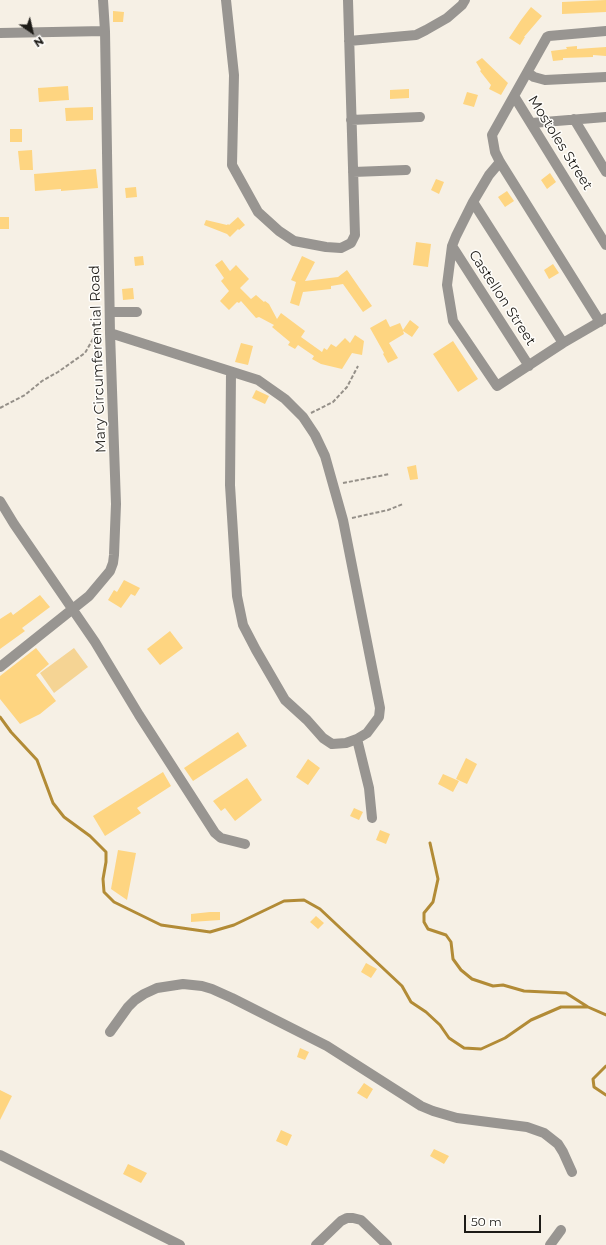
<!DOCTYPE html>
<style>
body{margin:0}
#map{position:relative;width:606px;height:1245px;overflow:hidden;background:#f6f0e5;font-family:Montserrat,sans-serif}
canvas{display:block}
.north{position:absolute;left:12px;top:12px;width:40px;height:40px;-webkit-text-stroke:3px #fffefb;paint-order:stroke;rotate:146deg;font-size:11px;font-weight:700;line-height:16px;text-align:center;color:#1d1b17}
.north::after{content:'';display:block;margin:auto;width:14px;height:18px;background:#1d1b17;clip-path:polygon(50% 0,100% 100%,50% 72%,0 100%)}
.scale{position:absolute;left:464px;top:1215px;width:77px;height:18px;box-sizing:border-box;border:2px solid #1d1b17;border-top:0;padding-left:5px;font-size:12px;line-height:14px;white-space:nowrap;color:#1d1b17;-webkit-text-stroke:3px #fffefb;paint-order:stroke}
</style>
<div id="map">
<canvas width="606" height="1245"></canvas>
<div class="north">N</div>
<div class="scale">50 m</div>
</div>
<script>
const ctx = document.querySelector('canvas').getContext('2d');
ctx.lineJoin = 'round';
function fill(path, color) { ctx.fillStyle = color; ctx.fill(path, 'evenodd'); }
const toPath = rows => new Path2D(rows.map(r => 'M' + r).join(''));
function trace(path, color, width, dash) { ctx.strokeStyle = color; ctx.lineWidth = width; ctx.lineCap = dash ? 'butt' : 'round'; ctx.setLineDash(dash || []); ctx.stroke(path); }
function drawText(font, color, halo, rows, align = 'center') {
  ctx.font = font + ' Montserrat,sans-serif'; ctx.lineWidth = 3; ctx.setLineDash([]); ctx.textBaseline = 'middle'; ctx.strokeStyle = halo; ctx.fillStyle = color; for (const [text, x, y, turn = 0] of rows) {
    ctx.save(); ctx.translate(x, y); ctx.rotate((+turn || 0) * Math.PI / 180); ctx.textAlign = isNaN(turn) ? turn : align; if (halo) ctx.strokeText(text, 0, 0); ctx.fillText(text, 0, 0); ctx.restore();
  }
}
const green = toPath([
 [74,648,88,667,54,693,40,673]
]);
const stream = toPath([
 [0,717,11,732,37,760,53,803,64,817,90,836,106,852,106,862,103,879,104,892,114,902,161,925,210,932,234,925,284,901,304,900,320,909,402,986,411,1002,426,1012,440,1025,449,1038,464,1048,481,1049,505,1038,531,1020,561,1007,588,1007],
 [430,843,438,879,433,902,424,913,424,922,428,929,446,935,451,942,453,959,461,970,472,979,493,986,503,985,524,991,566,993,588,1007,606,1015],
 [606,1066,593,1079,594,1087,606,1095]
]);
const building = toPath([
 [606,0,606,12,562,14,562,2],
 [531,7,542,16,524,37,525,37,520,45,509,38,521,20],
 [113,11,124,12,123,22,113,22],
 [577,46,577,49,606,47,606,56,593,55,593,57,563,58,563,60,553,61,551,51,567,49,566,47],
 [482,58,508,83,501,95,489,89,491,85,480,71,481,70,476,62],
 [68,86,69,100,39,102,38,88],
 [409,89,409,98,390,99,390,90],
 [467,92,478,95,474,107,463,104],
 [93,107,93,120,66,121,65,108],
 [10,129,22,129,22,142,10,142],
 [32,150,33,170,20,170,18,151],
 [96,169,98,188,61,191,61,189,35,191,34,174],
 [550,173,556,182,547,189,541,180],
 [436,179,444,182,439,194,431,190],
 [136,187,137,197,126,198,125,188],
 [507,191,514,201,505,207,498,197],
 [0,217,9,217,9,229,0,229],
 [238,217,245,225,239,230,238,229,230,237,227,234,204,225,206,220,227,225,228,224,229,225],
 [416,242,431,244,428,267,413,265],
 [143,256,144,265,135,266,134,257],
 [302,256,315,262,305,281,338,277,347,270,372,306,363,312,343,284,331,286,331,289,303,292,299,306,290,303,296,282,291,280],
 [222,260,230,271,236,265,249,279,240,288,251,299,256,295,264,302,265,301,269,304,277,319,281,313,305,331,301,337,322,352,324,348,327,350,331,344,336,347,345,338,350,343,355,335,364,341,362,355,352,353,342,369,321,364,312,359,314,356,298,345,295,349,288,345,290,342,272,327,274,325,259,317,256,318,241,301,239,303,237,302,229,310,220,301,229,291,221,281,224,278,215,265],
 [553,264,559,273,549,279,544,270],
 [133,288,134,299,123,300,122,289],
 [386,319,390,327,400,323,403,330,410,320,419,327,412,337,403,331,404,334,389,343,398,358,388,363,383,354,384,353,370,328],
 [453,341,478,379,458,392,433,354],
 [241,343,253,346,248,365,235,362],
 [256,390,269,396,265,404,252,398],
 [416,465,418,479,410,480,407,467],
 [124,580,140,588,135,596,131,594,121,608,108,600,114,590,117,592],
 [40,595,50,607,22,628,25,631,0,649,0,619,11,612,13,615],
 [170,631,183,648,160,665,147,649],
 [36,648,49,664,36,675,56,701,40,714,20,724,0,699,0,676],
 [238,732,247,746,193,781,184,768],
 [466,758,477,764,467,784,456,779],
 [308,759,320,768,308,785,296,777],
 [163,772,171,786,137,808,141,813,105,836,93,816],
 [443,774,459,781,453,792,438,784],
 [247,778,262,800,235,821,225,808,221,811,213,801],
 [354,808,363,812,359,820,350,816],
 [380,830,390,834,386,844,376,840],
 [118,850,136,853,127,900,111,889],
 [210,912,220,912,220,920,191,922,191,914],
 [316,916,324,923,318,929,310,922],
 [366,963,377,969,371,978,361,972],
 [300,1048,309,1052,305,1060,297,1057],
 [364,1083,373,1089,367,1099,357,1093],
 [0,1090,12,1096,0,1120],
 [281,1130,292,1135,287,1146,276,1141],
 [434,1149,449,1156,444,1164,430,1156],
 [128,1164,147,1173,141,1183,123,1174]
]);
const path = toPath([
 [0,408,25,395,42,381,58,372,85,353,99,328],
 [311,413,333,402,347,387,358,366],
 [343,483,390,474],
 [352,518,388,510,403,504]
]);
const minor = toPath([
 [226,0,234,75,232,165,258,212,279,231,294,241,326,247,341,248,351,243,355,235,348,0],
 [0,33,105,31],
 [349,41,416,35,426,30,447,18,462,5,465,0],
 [528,73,534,77,545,80,606,77],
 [514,96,606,245],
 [574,119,606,172],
 [351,120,420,117],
 [532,123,606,117],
 [500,162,489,175,473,202,456,236,452,246,447,285,453,321,497,386,563,343,606,318],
 [353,172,406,170],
 [473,202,563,343],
 [452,246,529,366],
 [110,312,137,312],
 [600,322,500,162,495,152,492,135,547,37,549,36,606,31],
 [110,333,258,380,285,399,303,417,315,435,325,456,343,520,380,708,379,717,367,733,357,739,346,743,332,744,323,738,307,720,285,700,256,650,243,625,237,596,230,485,231,372],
 [0,501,14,524,95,642,139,715,215,833,221,838,245,844],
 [0,667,89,596,110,571,113,563,114,555,116,504,110,333,105,31,103,0],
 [357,739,369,788,372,818],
 [110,1032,128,1007,135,1000,144,994,157,988,183,984,202,986,212,989,232,998,327,1046,421,1106,433,1111,457,1118,527,1127,544,1133,558,1144,563,1152,572,1172],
 [0,1155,180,1245],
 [316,1245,341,1221,347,1218,353,1218,361,1220,387,1245],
 [550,1245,561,1230]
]);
const streetNames = [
 ["Mostoles Street",560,143,58],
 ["Castellon Street",502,298,57],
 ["Mary Circumferential Road",98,359,-92]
];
fill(green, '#f5d494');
trace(stream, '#b28b36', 3);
fill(building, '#fed581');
trace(path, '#959089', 2, [4, 2]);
trace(minor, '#989591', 10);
drawText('14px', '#1d1b17', '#fffefb', streetNames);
</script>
